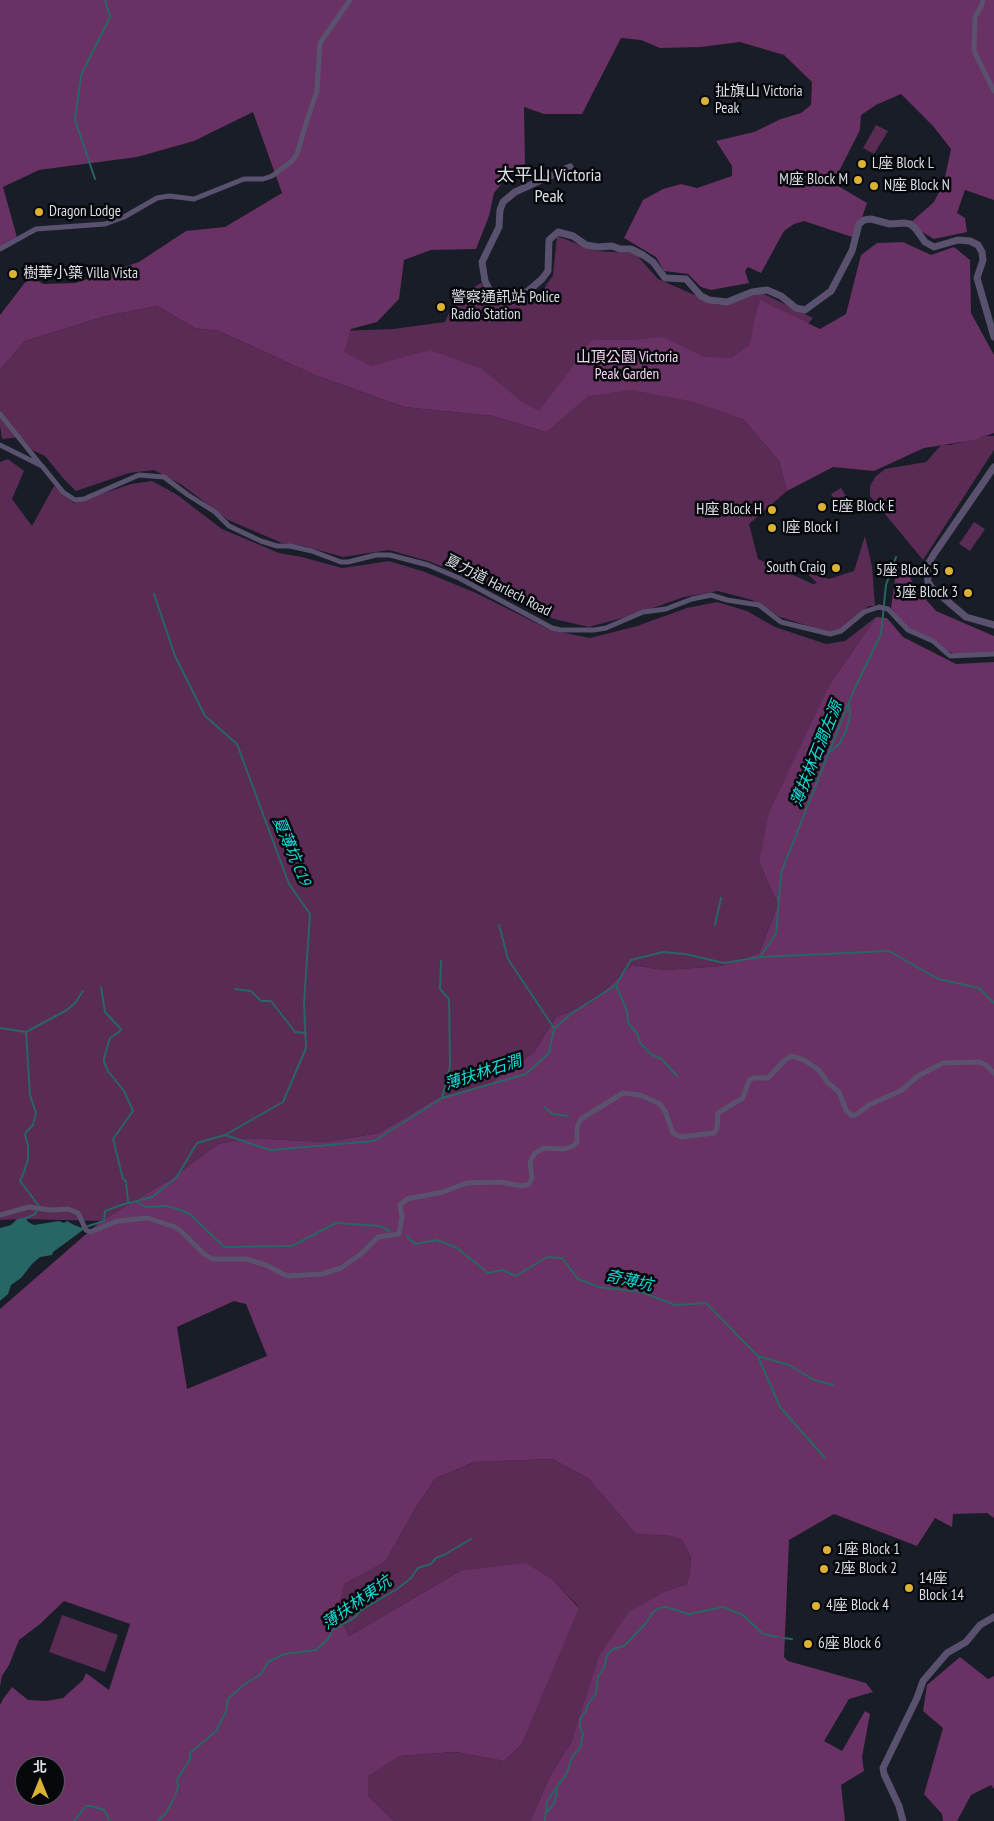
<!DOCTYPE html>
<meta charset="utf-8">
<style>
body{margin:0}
#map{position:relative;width:994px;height:1821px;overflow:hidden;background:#181d27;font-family:"PT Sans Narrow","Noto Sans TC",sans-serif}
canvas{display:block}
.north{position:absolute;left:15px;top:1756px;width:50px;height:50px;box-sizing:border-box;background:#06080c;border:1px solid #5b5e63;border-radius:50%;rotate:0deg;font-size:14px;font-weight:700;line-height:20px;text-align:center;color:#dbdfe6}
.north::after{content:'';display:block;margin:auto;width:18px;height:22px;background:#dbb233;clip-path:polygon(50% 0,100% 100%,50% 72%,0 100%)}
</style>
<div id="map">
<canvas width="994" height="1821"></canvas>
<div class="north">北</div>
</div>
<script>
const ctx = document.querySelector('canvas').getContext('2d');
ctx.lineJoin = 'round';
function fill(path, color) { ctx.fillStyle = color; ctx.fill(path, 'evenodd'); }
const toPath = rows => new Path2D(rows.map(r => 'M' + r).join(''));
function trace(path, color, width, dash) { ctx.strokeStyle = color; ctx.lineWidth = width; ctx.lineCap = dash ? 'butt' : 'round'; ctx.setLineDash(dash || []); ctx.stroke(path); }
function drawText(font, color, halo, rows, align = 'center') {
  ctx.font = font + ' "PT Sans Narrow","Noto Sans TC",sans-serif'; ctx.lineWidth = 5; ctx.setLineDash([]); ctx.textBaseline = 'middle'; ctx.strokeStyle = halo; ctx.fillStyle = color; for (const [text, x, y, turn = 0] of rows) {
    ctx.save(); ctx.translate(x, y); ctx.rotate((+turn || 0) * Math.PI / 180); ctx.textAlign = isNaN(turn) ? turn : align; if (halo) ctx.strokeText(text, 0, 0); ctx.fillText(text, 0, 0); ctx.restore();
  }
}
const green = toPath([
 [876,125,888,131,874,154,863,148],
 [557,236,596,251,635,253,658,279,718,305,762,293,813,318,762,380,743,419,779,461,787,491,749,524,758,559,813,584,817,583,807,573,829,579,854,571,865,536,872,566,875,606,869,606,840,630,827,632,780,617,752,600,718,591,684,597,633,615,589,627,554,619,481,582,428,561,389,550,343,557,304,546,282,543,228,520,182,485,154,470,129,473,76,491,63,478,45,456,32,450,21,437,2,439,0,425,0,370,25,341,106,316,157,306,195,328,219,331,315,375,404,407,493,416,546,432,336,358,339,331,393,329,445,322,457,296,481,283,498,299,510,300,540,295,553,275],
 [987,436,994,436,994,450,923,560,870,496,870,486,876,476,885,469,926,462,942,444,950,445],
 [8,459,24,471,12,499,32,526,54,486,74,503,131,484,152,481,176,494,222,529,279,553,302,557,342,568,389,561,425,572,476,593,550,630,590,638,637,626,687,608,717,602,747,611,775,627,826,644,845,641,876,617,830,684,759,862,778,905,759,953,721,966,664,970,632,965,591,1003,556,1017,534,1052,492,1082,439,1097,379,1133,325,1142,248,1138,218,1144,171,1179,101,1221,24,1219,0,1220,0,462],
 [841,488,854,509,844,515,831,494],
 [974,522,985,529,970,551,959,544],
 [552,1459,588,1478,636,1534,670,1536,682,1540,691,1557,690,1572,687,1584,666,1591,586,1701,572,1741,551,1774,530,1821,394,1821,368,1796,367,1776,400,1756,455,1752,504,1761,522,1744,579,1607,554,1581,460,1571,349,1636,337,1611,345,1582,385,1562,415,1509,435,1479,474,1462],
 [62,1615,118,1635,105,1672,49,1652]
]);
const forest = toPath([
 [0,0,994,0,994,200,965,190,957,213,965,218,967,232,934,239,909,224,934,202,944,182,951,149,933,126,901,94,876,105,861,115,860,130,833,183,867,203,855,238,804,221,794,224,784,231,761,273,748,267,745,271,749,283,711,290,701,287,688,274,664,271,656,257,624,238,643,200,663,189,681,184,697,188,732,176,732,166,716,141,754,132,781,119,801,113,811,105,812,82,784,55,740,42,701,47,660,48,641,40,621,38,582,114,544,114,524,107,525,164,511,172,494,193,489,216,476,249,431,250,404,260,399,299,377,322,351,329,344,352,371,366,430,350,482,369,522,402,539,411,580,357,585,347,594,340,633,340,663,337,704,357,731,358,750,345,755,317,760,300,820,329,846,314,861,255,877,243,903,242,931,255,954,247,970,260,971,313,994,355,994,433,974,440,924,448,874,471,833,467,787,491,779,461,743,419,695,402,632,390,588,396,546,432,493,416,404,407,315,375,219,331,195,328,157,306,106,316,25,341,0,370,0,315,30,276,43,284,75,283,139,262,186,231,225,227,282,193,253,112,194,141,137,157,39,170,3,187,18,241,0,251],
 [897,565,909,573,913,585,936,611,994,636,994,654,958,656,908,631,891,608],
 [876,617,887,618,903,637,956,664,994,662,994,1518,987,1513,953,1514,952,1527,935,1518,917,1546,834,1514,789,1540,784,1657,788,1661,866,1683,873,1692,849,1699,824,1741,842,1751,865,1711,870,1714,862,1757,864,1771,841,1785,845,1821,530,1821,551,1774,572,1741,599,1656,629,1612,666,1591,687,1584,690,1572,691,1557,682,1540,670,1536,636,1534,588,1478,552,1459,474,1462,435,1479,415,1509,385,1562,345,1583,337,1611,349,1636,460,1571,526,1563,554,1581,579,1608,522,1744,504,1761,455,1752,400,1756,368,1776,368,1796,394,1821,0,1821,0,1705,3,1699,12,1687,28,1700,46,1701,63,1698,83,1680,86,1673,109,1690,130,1624,64,1601,40,1624,19,1640,9,1665,2,1676,0,1686,0,1309,101,1221,171,1179,218,1144,248,1138,325,1142,379,1133,439,1097,492,1082,534,1052,556,1017,591,1003,632,965,664,970,721,966,759,953,778,905,759,862,769,813,830,684],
 [234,1301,246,1304,267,1356,187,1389,177,1327],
 [25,1766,55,1766,55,1796,25,1796],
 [960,1657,988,1679,994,1676,994,1789,991,1785,971,1795,957,1821,943,1821,942,1814,924,1794,943,1728,923,1711,927,1685]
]);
const water = toPath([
 [22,1218,26,1218,28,1222,34,1225,59,1221,64,1223,67,1221,74,1225,82,1228,83,1230,53,1252,52,1255,40,1257,32,1264,21,1278,11,1285,8,1294,0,1301,0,1228,11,1225,17,1219]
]);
const stream = toPath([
 [95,179,75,120,81,75,110,17,105,0],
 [154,594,175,656,205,716,237,744,289,884,310,914,304,1003,306,1048,283,1102,225,1135],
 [831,751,840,743,846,731,850,716,849,705],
 [499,925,508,959,554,1028],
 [715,925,721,898],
 [760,957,776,934,781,873,853,692,881,634,886,585,896,557],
 [441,961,440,989,449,999,450,1066,442,1098],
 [616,985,627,1011,628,1023,637,1033,640,1043,652,1055,662,1059,677,1076],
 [101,987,105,1012,121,1029,119,1032,110,1038,104,1058,104,1062,108,1071,124,1091,133,1111,113,1139,123,1179,126,1181,128,1202],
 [235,989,251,991,261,1001,271,1001,295,1032,306,1033],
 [0,1028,26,1032,30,1095,36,1113,33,1125,26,1132,25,1135,28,1146,28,1159,24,1172,20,1181,39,1206,35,1214,26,1218],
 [26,1032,67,1010,75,1003,83,991],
 [544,1107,553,1114,568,1116],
 [137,1202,146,1207,167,1206,183,1211,191,1215,224,1247,292,1246,336,1223,380,1226,390,1231],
 [82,1228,104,1221,105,1211,121,1205,152,1197,176,1178,197,1143,225,1135,270,1150,374,1141,442,1098,526,1074,549,1053,554,1029,572,1013,616,985,631,960,663,952,685,954,724,963,760,957,889,951,938,979,979,988,994,1003],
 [407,1236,415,1244,437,1240,457,1248,488,1273,502,1270,516,1276,547,1257,562,1258,578,1279,599,1287,641,1292,675,1305,706,1303,758,1356,780,1407,825,1458],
 [758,1356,789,1365,814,1380,833,1385],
 [783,1638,792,1639],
 [175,1795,178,1788,177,1780,190,1759,190,1753,216,1731,226,1712,228,1699,242,1686,261,1674,268,1662,284,1654,316,1650,328,1639,332,1630,354,1618,360,1611,397,1589,410,1579,418,1568,431,1564,436,1558,444,1555,471,1539],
 [547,1812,554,1804,557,1791,556,1788],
 [74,1821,86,1806,91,1806,104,1810,110,1821],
 [158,1821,166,1813,174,1798],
 [545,1821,547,1801,567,1773,572,1757,580,1748,583,1734,580,1727,580,1719,586,1711,588,1704,596,1694,598,1677,604,1668,607,1655,613,1649,624,1646,646,1623,653,1612,659,1608,666,1607,689,1614,723,1607,743,1615,763,1634,778,1637]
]);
const pedestrian = toPath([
 [983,0,981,7,975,17,974,51,994,91],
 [0,249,36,229,105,224,124,217,157,198,169,196,194,199,244,179,263,179,272,176,292,161,297,154,307,120,317,91,320,43,350,0],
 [0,414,40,464],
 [0,445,42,466,63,492,75,500,84,499,139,475,164,477,188,495,215,512,229,526,261,541,277,546,290,546,312,551,341,562,348,562,376,555,390,555,428,565,459,578,552,628,561,630,594,630,606,628,643,612,666,609,692,599,711,595,727,600,759,605,781,622,830,634,841,631,864,612,879,607,888,609,908,630,933,641,950,656,994,654],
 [0,1215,29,1207,50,1210,68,1209,78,1213,86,1230,90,1232,118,1221,148,1218,175,1227,181,1231,204,1254,212,1259,246,1259,266,1265,287,1276,322,1274,341,1268,361,1254,378,1237,399,1234,402,1217,400,1205,407,1199,443,1192,467,1183,500,1182,522,1186,529,1184,532,1178,530,1162,535,1153,544,1148,564,1149,573,1146,577,1142,577,1127,581,1119,623,1093,640,1095,660,1104,665,1111,673,1133,681,1137,714,1133,717,1128,718,1113,743,1098,749,1080,754,1078,768,1078,784,1061,791,1056,804,1060,819,1070,827,1082,839,1092,846,1110,852,1116,857,1114,869,1105,902,1090,918,1076,943,1063,979,1062,986,1065,994,1073]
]);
const minor = toPath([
 [570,167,515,192,503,202,500,210,499,227,482,262,485,281,489,289,496,294,505,296,527,292,542,279,548,271,549,240,558,232,573,236,586,245,598,247,612,246,620,249,631,249,643,255,653,262,665,278,686,279,701,296,709,300,727,302,752,292,767,290,781,296,796,308,805,310,831,291,852,251,859,224,864,220,871,219,890,224,904,223,910,224,915,228,925,242,934,247,958,240,970,241,978,245,982,252,983,260,977,278,994,337],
 [994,467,934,554,928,564,927,571,928,582,932,588,966,617,994,625],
 [903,1821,899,1806,884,1774,883,1768,917,1698,923,1681,947,1653,966,1642,980,1625,994,1617]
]);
const markers = [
 [705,101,5,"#dbb233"],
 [862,164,5,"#dbb233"],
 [858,180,5,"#dbb233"],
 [874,186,5,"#dbb233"],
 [39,212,5,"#dbb233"],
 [13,274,5,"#dbb233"],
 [441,307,5,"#dbb233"],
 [822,507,5,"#dbb233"],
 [772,510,5,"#dbb233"],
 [772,528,5,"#dbb233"],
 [836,568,5,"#dbb233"],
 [949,571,5,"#dbb233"],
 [968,593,5,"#dbb233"],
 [827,1550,5,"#dbb233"],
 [824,1569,5,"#dbb233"],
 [909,1588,5,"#dbb233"],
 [816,1606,5,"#dbb233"],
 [808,1644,5,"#dbb233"]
];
const poiNames = [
 ["扯旗山 Victoria",715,92],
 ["Peak",715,109],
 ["L座 Block L",872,164],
 ["M座 Block M",848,180,"right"],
 ["N座 Block N",884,186],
 ["Dragon Lodge",49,212],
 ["樹華小築 Villa Vista",23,274],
 ["警察通訊站 Police",451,298],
 ["Radio Station",451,315],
 ["E座 Block E",832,507],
 ["H座 Block H",762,510,"right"],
 ["I座 Block I",782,528],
 ["South Craig",826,568,"right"],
 ["5座 Block 5",939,571,"right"],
 ["3座 Block 3",958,593,"right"],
 ["1座 Block 1",837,1550],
 ["2座 Block 2",834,1569],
 ["14座",919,1579],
 ["Block 14",919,1596],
 ["4座 Block 4",826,1606],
 ["6座 Block 6",818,1644]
];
const parkNames = [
 ["山頂公園 Victoria",627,358],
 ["Peak Garden",627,375]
];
const streetNames = [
 ["夏力道 Harlech Road",498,586,27]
];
const waterNames = [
 ["薄扶林石澗左源",817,754,-68],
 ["夏薄坑 C19",291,851,67],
 ["薄扶林石澗",483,1073,-18],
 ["奇薄坑",629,1281,12],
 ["薄扶林東坑",357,1603,-35]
];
const quarterNames = [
 ["太平山 Victoria",549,176],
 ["Peak",549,197]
];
fill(green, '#5a2b55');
fill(forest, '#693164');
fill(water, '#276664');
trace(stream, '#276664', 2);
trace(pedestrian, '#59516e', 5);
trace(minor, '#59516e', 7);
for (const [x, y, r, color] of markers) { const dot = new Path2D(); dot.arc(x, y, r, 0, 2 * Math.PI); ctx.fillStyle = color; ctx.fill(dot); trace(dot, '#06080c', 2); }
drawText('15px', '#dbdfe6', '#06080c', poiNames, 'left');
drawText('15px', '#f6d4f1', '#06080c', parkNames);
drawText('15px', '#dbdfe6', '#06080c', streetNames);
drawText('italic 16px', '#18dbd9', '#06080c', waterNames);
drawText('18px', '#dbdfe6', '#06080c', quarterNames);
</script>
